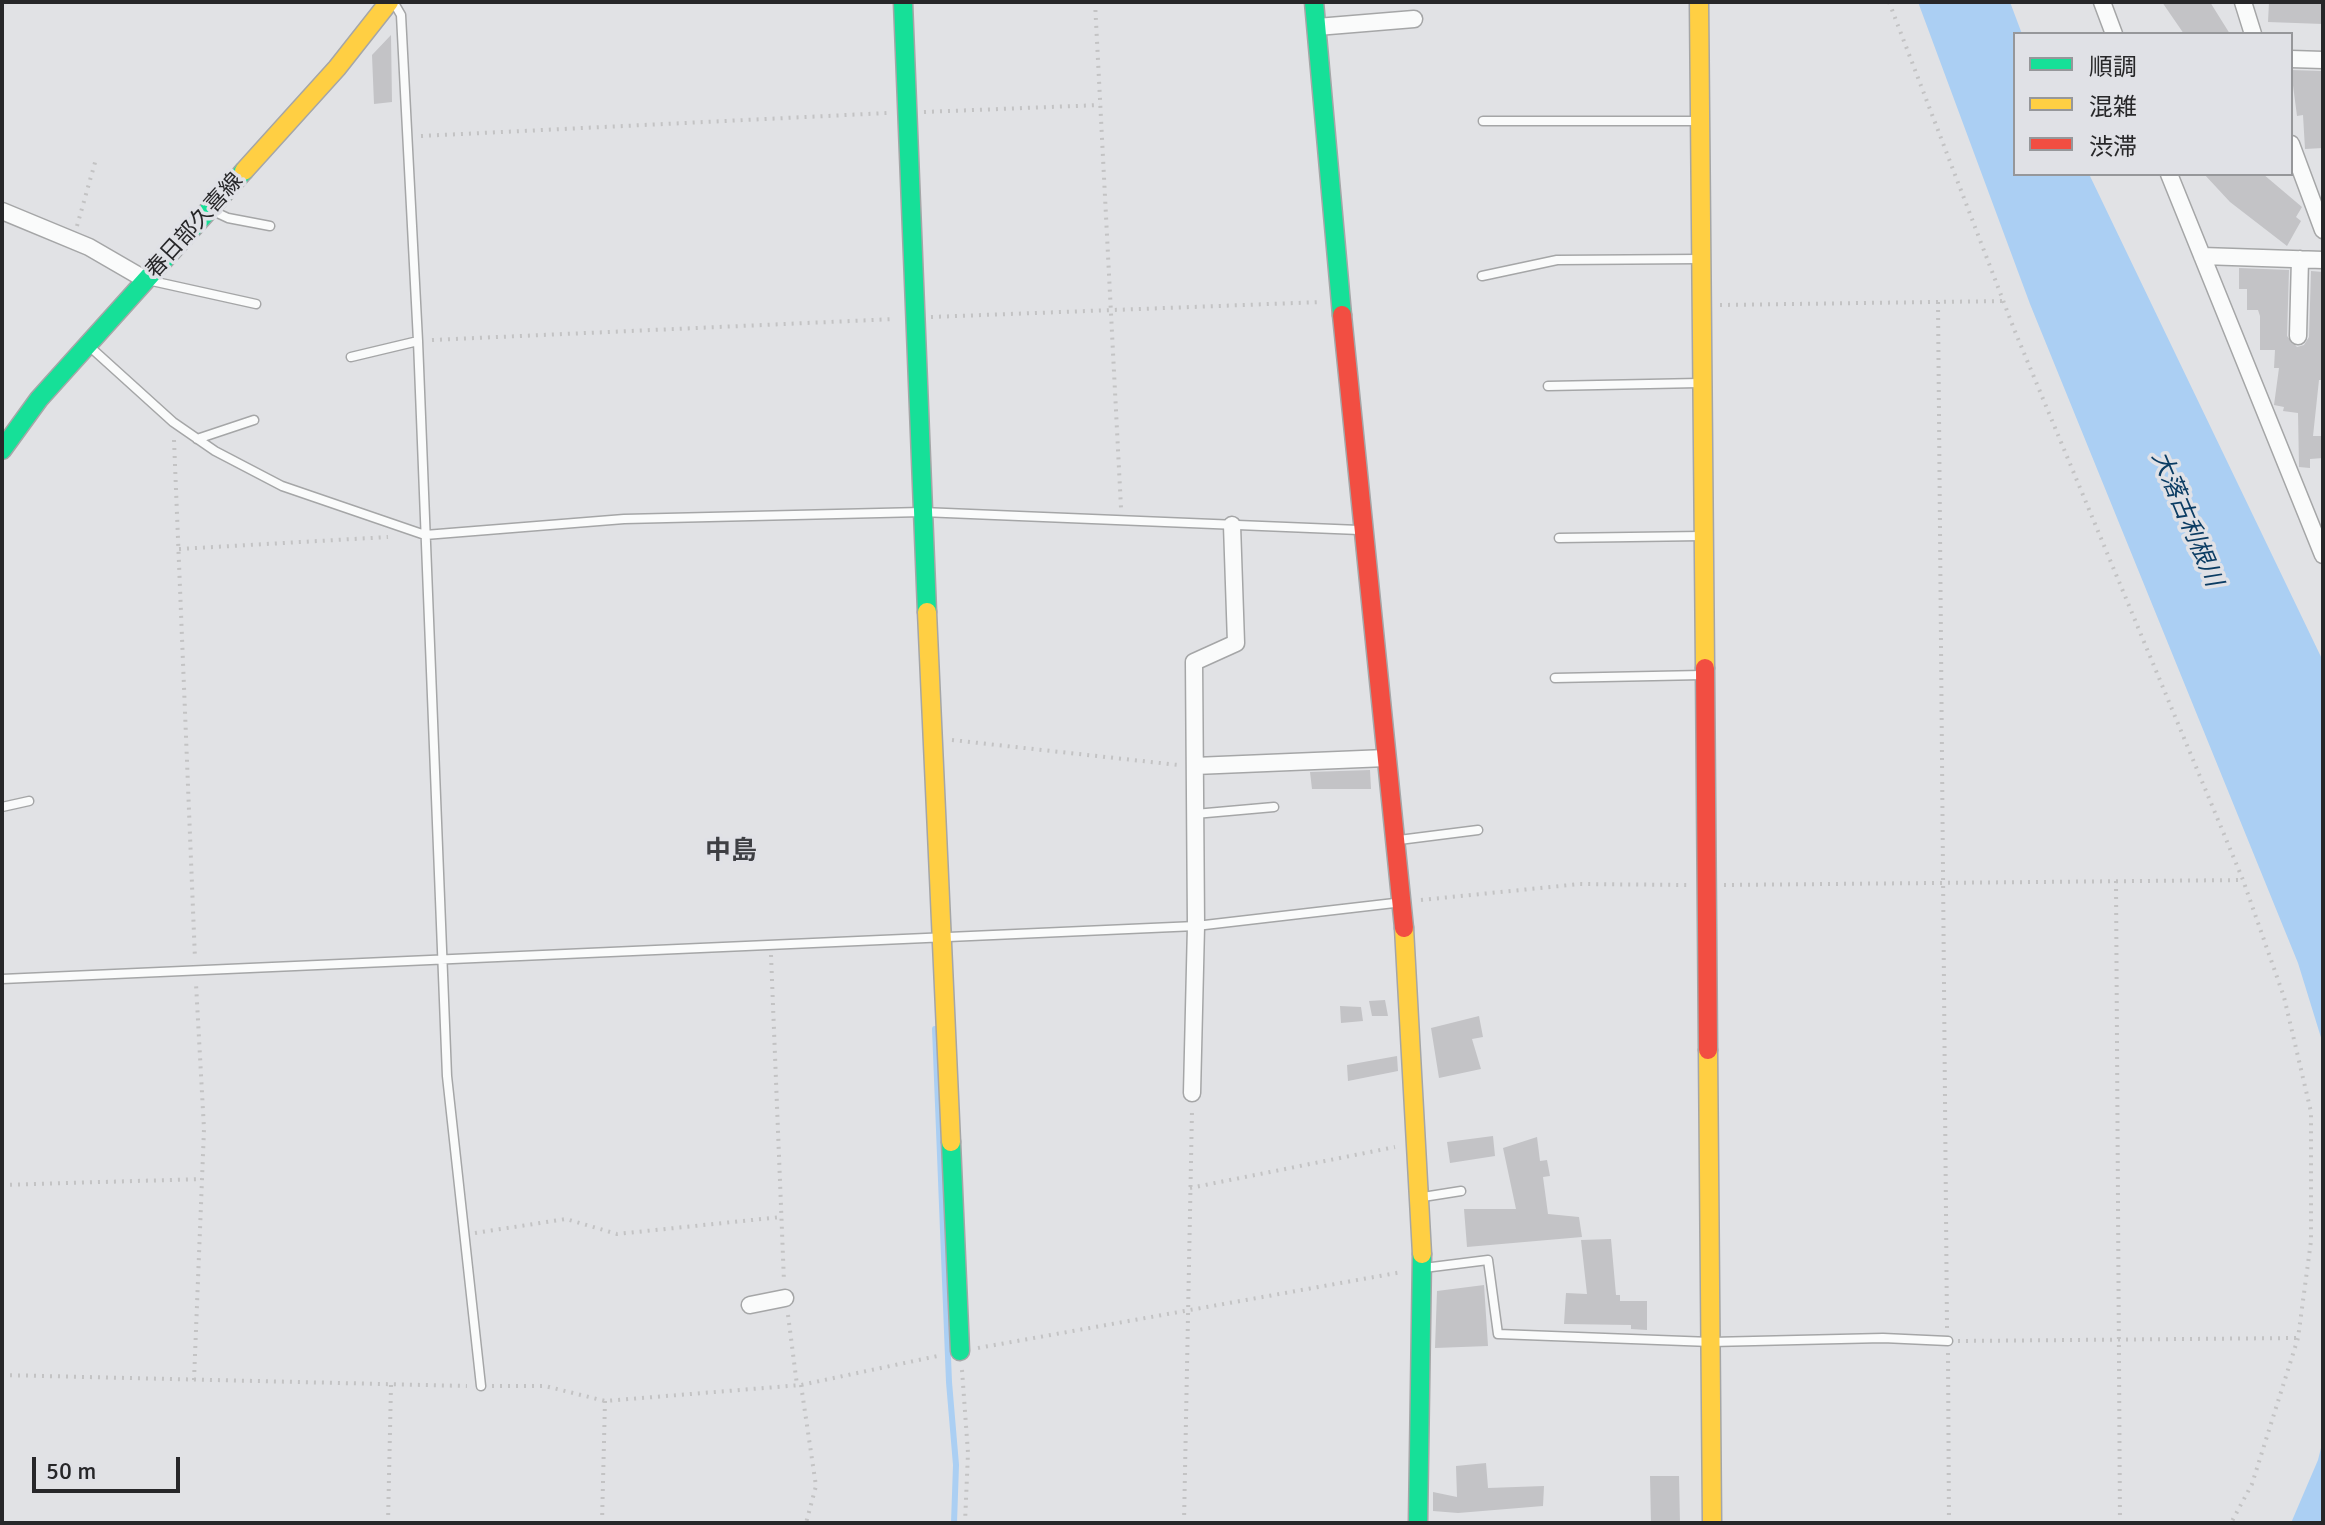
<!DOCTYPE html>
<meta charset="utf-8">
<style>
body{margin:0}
#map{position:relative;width:2325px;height:1525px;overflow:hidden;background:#e1e2e5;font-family:Signika,"Noto Sans JP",sans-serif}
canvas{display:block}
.frame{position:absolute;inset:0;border:4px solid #272729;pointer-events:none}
.legend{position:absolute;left:2013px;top:32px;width:280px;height:144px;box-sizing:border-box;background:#e0e1e6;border:2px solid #96979a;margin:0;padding:10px 14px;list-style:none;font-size:24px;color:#272729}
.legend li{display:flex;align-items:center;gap:16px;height:40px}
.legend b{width:40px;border:2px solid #96979a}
.scale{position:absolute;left:32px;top:1457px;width:148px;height:36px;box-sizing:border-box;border:4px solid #272729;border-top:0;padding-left:10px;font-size:24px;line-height:28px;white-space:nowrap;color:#272729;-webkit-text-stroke:6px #e0e1e6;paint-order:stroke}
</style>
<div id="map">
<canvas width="2325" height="1525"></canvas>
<div class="frame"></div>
<ul class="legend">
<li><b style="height:10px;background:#16e098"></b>順調</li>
<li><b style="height:10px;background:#ffcf43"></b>混雑</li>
<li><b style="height:10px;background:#f24e42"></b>渋滞</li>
</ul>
<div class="scale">50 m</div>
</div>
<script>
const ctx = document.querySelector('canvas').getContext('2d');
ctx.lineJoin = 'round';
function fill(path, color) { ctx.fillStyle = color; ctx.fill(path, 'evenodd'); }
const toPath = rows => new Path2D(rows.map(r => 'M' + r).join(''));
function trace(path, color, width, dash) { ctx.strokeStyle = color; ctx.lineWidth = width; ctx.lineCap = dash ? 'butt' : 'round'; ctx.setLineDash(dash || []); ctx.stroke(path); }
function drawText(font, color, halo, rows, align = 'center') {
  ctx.font = font + ' Signika,"Noto Sans JP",sans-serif'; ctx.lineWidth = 7; ctx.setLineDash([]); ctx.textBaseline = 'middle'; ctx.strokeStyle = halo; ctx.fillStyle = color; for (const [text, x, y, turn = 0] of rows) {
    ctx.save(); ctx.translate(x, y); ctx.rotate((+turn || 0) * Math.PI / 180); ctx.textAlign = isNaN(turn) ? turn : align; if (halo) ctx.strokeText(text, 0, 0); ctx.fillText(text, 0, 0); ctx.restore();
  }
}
const water = toPath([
 [1918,2,2010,2,2022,34,2015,34,2015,174,2089,174,2323,661,2323,1044,2298,963,2030,304],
 [2323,1440,2323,1523,2291,1523,2318,1460]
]);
const stream = toPath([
 [935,1029,949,1382,956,1465,954,1523]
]);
const building = toPath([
 [2162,2,2210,2,2230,34,2184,34],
 [2269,2,2323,2,2323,24,2268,22],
 [391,35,392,102,374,104,372,55],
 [2291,70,2323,71,2323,148,2305,149,2303,115,2297,116],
 [2204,174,2263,174,2302,207,2296,217,2301,221,2287,246,2230,202],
 [2239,268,2289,270,2287,336,2297,347,2304,345,2309,337,2311,271,2323,272,2323,380,2319,380,2313,436,2323,436,2323,458,2310,459,2310,468,2299,467,2298,413,2283,411,2284,407,2274,405,2279,368,2274,368,2275,350,2260,350,2260,316,2258,310,2247,310,2247,289,2239,289],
 [1370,770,1371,789,1312,789,1310,772],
 [1385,1000,1388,1016,1372,1016,1369,1001],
 [1340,1006,1361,1007,1363,1021,1341,1023],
 [1479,1016,1483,1037,1472,1039,1481,1069,1439,1078,1431,1028],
 [1397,1056,1398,1071,1348,1081,1347,1065],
 [1493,1136,1495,1156,1450,1163,1447,1142],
 [1537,1137,1540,1161,1547,1160,1550,1176,1543,1177,1548,1214,1579,1217,1582,1237,1467,1247,1464,1209,1516,1209,1503,1148],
 [1611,1239,1616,1295,1620,1295,1620,1301,1647,1301,1647,1330,1631,1329,1631,1325,1564,1324,1566,1293,1587,1294,1581,1240],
 [1484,1285,1488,1346,1435,1348,1437,1291],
 [1486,1463,1488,1488,1544,1486,1543,1506,1458,1513,1433,1511,1433,1492,1457,1497,1456,1466],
 [1650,1476,1679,1476,1680,1523,1651,1523]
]);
const path = toPath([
 [1095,2,1121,508],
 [1889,2,2014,329,2243,880,2284,997,2311,1112,2311,1241,2298,1338,2252,1484,2231,1523],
 [924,112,1100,105],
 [421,136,887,113],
 [77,226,96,159],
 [1938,302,1947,1328],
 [1720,305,2006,301],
 [931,317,1322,302],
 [432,340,895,319],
 [174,440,195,959],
 [179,549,388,537],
 [952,740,1178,765],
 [2116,881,2120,1523],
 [1724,885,2243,880],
 [1421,900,1580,884,1687,885],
 [771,955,784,1282],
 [2,1185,202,1179],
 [1190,1188,1395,1147],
 [475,1233,566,1219,617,1234,781,1217],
 [788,1315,797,1385],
 [1958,1341,2297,1338],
 [978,1348,1402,1272],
 [1948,1353,1949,1523],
 [962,1370,968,1453,965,1523],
 [2,1375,467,1386],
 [194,1380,204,1129,196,984],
 [801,1385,816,1486,806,1523],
 [492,1386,545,1386,605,1401,801,1385,942,1355],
 [388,1523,391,1385],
 [602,1523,605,1401],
 [1184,1523,1192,1110]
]);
const lane = toPath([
 [394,3,401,15,418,341,447,1076,481,1386],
 [1483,121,1698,121],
 [213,211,228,218,270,226],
 [1482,276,1557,260,1699,259],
 [152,281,256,304],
 [89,346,173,422,215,451,282,486,425,535,624,519,922,512,1359,530],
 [351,357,418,341],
 [1548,386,1699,383],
 [197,439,254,420],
 [1559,538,1702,536],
 [1555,678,1702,675],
 [2,807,29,801],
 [1195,814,1274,807],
 [1399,840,1478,830],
 [2,979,1196,926,1403,902],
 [1423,1197,1461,1191],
 [1424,1268,1488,1260,1498,1334,1711,1342,1883,1338,1948,1341]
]);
const street = toPath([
 [2102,2,2114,34],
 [2243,2,2253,34],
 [1317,27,1414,19],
 [2291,59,2323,60],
 [2291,144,2323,230],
 [2169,174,2323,555],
 [2,211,89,247,146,280],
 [2202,256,2323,260],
 [2298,336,2300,259],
 [1195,766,1386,758],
 [1192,1093,1196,926,1194,662,1236,643,1232,525],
 [750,1305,785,1298]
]);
const fast = toPath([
 [903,2,927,612],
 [1314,2,1342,315],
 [2,450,39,399,244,171],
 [951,1142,960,1351],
 [1418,1523,1422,1254]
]);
const slow = toPath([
 [1699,2,1705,668],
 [244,171,337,68,389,2],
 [927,612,951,1142],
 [1404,928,1422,1254],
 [1708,1050,1712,1523]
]);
const jam = toPath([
 [1342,315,1404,928],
 [1705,668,1708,1050]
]);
const streetNames = [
 ["春日部久喜線",195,226,-48]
];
const waterNames = [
 ["大落古利根川",2186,519,67]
];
const quarterNames = [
 ["中島",731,852]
];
fill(water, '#abcff3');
trace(stream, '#abcff3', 6);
fill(building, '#c3c3c6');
trace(lane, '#a5a6a7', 11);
trace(street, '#a5a6a7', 19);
trace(fast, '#a5a6a7', 21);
trace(slow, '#a5a6a7', 21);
trace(jam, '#a5a6a7', 21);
trace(path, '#c3c3c4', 4, [2, 6]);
trace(lane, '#fafbfb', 8);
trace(street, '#fafbfb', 16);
trace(fast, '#16e098', 18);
trace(slow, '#ffcf43', 18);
trace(jam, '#f24e42', 18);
drawText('22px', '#272729', '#e0e1e6', streetNames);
drawText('italic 24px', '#0b3c63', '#e0e1e6', waterNames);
drawText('bold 26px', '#3e3f43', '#e0e1e6', quarterNames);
</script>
